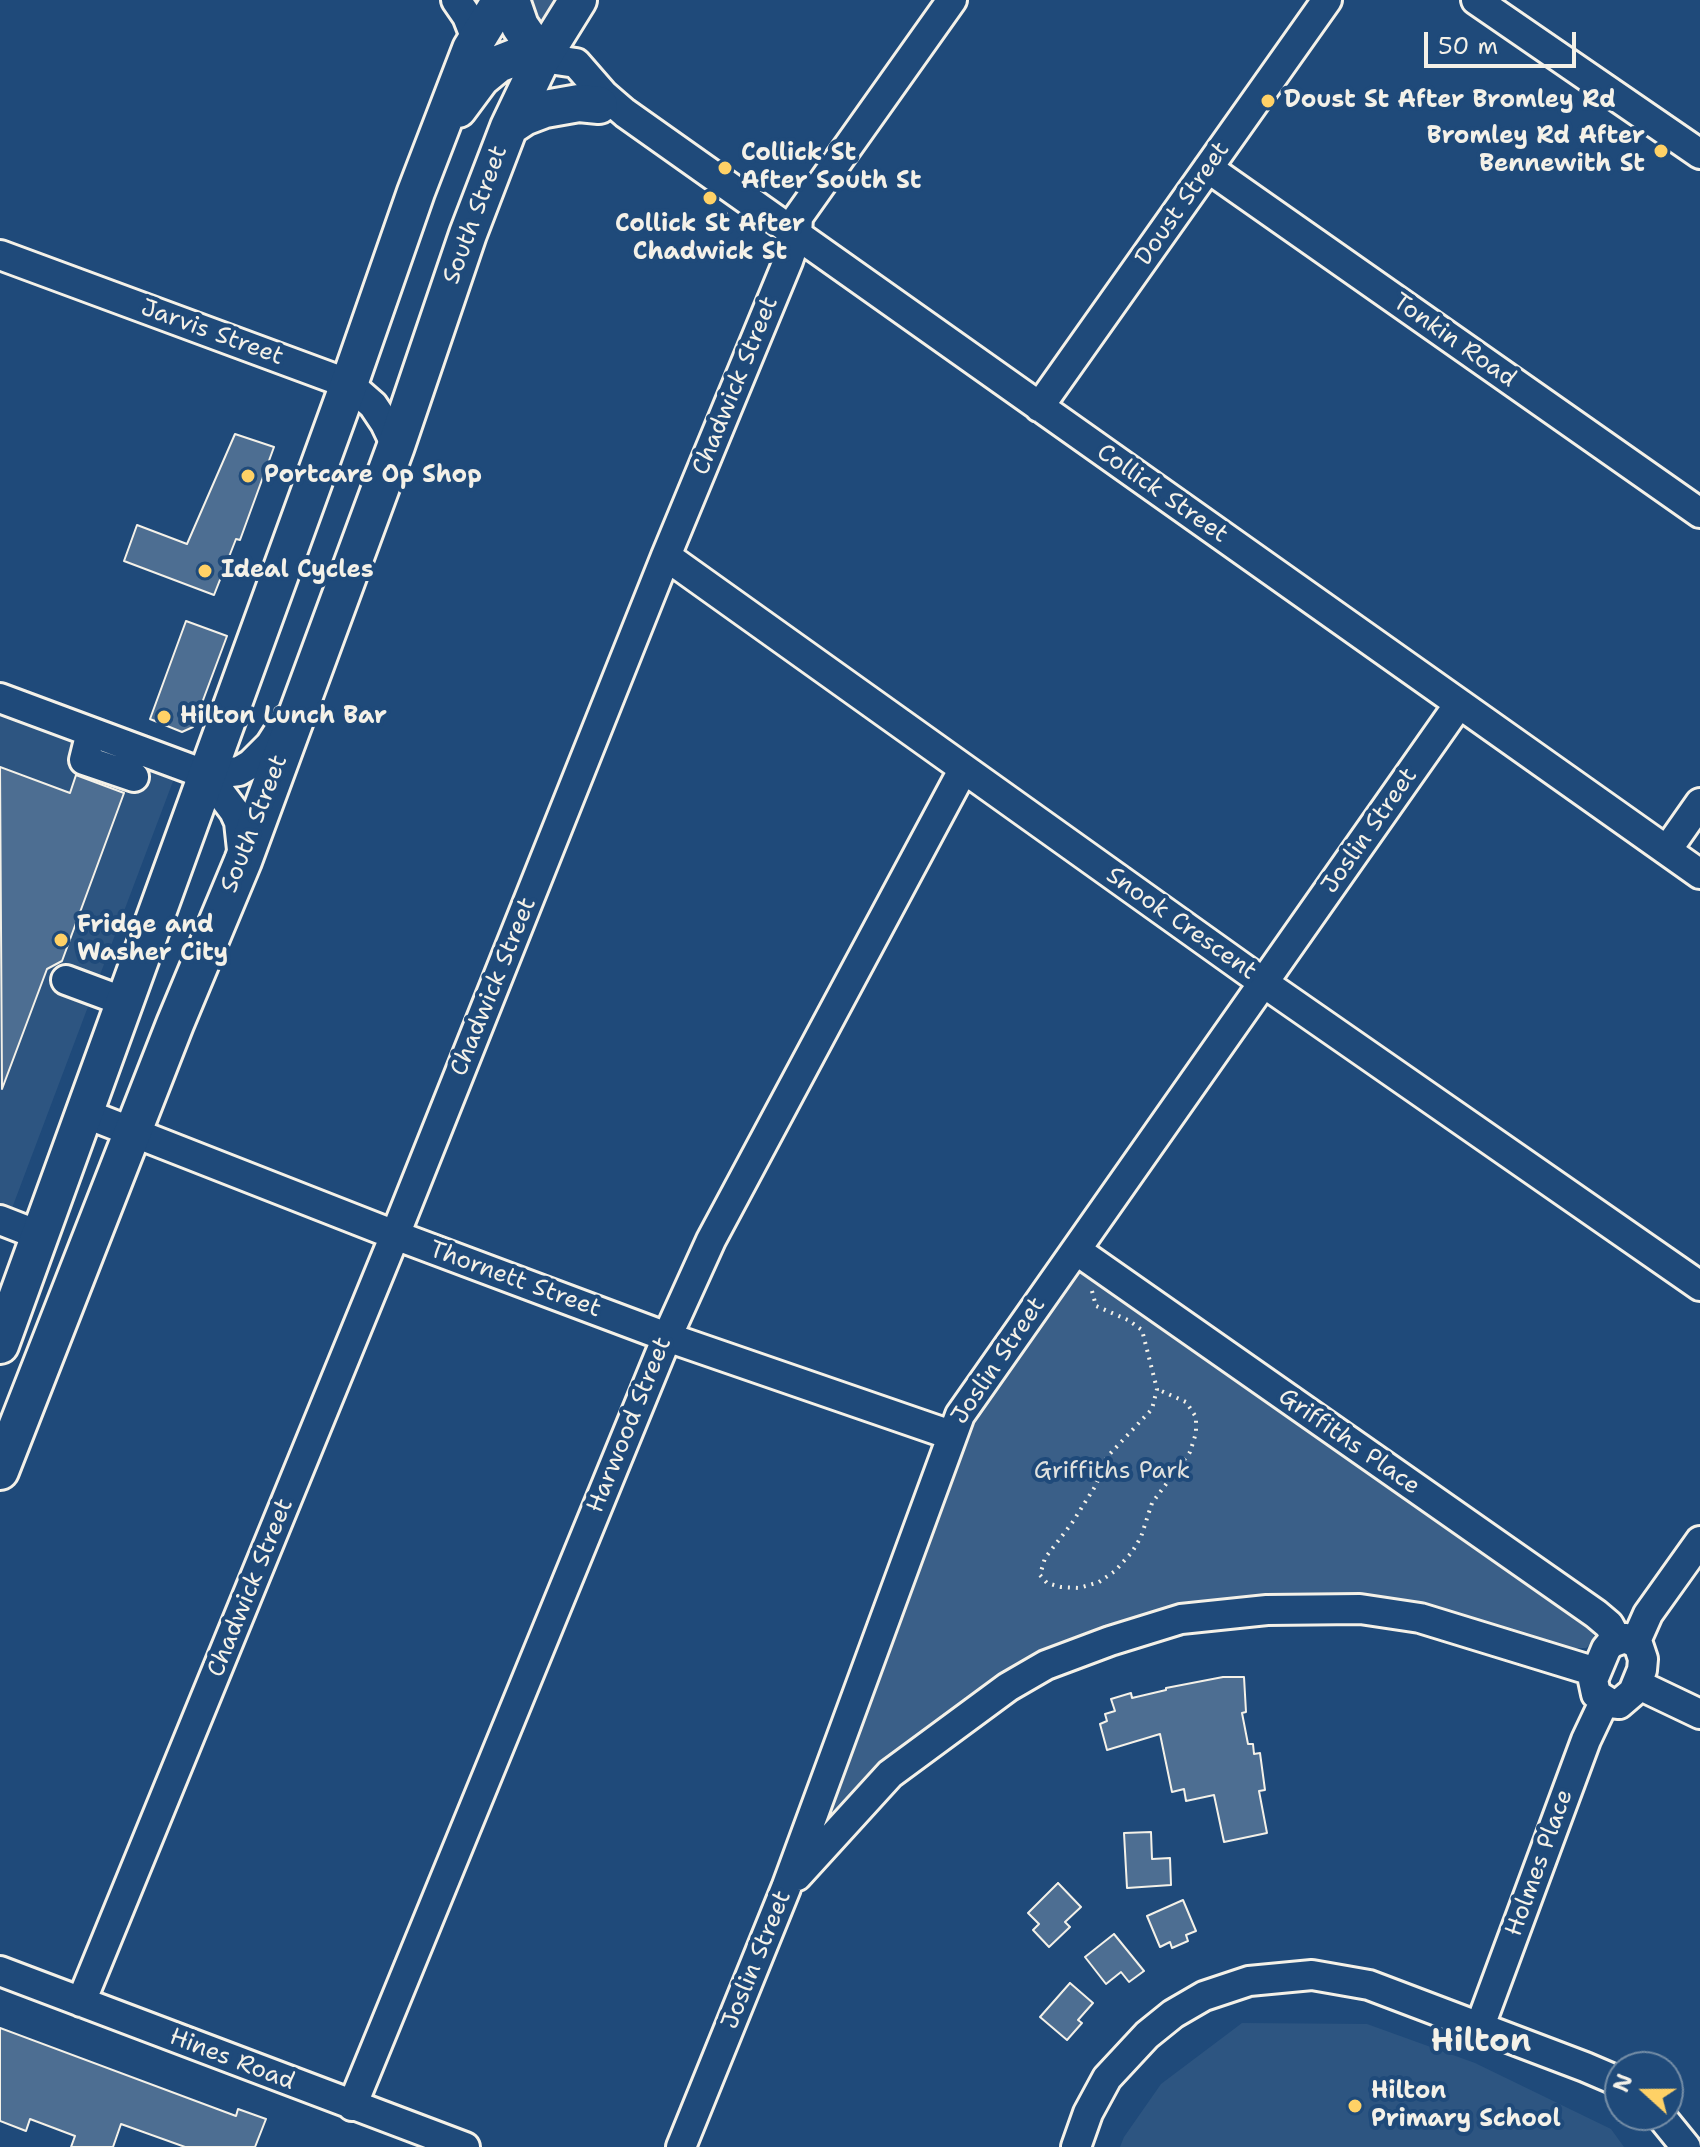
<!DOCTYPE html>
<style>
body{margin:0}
#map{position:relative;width:1700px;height:2147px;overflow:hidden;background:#1f4a7a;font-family:"Shantell Sans",sans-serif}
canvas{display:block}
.north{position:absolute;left:1604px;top:2051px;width:80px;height:80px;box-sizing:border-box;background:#1f4a7a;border:2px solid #748da6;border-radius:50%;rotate:291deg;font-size:22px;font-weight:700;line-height:32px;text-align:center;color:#f4f1e8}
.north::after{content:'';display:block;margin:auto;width:28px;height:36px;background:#ffd166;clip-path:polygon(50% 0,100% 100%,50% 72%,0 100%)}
.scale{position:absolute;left:1424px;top:32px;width:152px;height:36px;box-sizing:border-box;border:4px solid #f4f1e8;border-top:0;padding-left:10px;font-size:24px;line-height:28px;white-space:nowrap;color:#f4f1e8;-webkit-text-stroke:6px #1f4a7a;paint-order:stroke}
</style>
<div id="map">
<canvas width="1700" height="2147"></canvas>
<div class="north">N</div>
<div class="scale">50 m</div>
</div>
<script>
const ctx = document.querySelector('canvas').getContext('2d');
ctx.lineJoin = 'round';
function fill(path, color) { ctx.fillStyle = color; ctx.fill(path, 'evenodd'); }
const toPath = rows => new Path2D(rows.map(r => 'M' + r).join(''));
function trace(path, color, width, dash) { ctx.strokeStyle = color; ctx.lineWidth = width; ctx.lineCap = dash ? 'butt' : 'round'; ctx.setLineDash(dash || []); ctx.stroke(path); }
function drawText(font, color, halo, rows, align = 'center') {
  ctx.font = font + ' "Shantell Sans",sans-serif'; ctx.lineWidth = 8; ctx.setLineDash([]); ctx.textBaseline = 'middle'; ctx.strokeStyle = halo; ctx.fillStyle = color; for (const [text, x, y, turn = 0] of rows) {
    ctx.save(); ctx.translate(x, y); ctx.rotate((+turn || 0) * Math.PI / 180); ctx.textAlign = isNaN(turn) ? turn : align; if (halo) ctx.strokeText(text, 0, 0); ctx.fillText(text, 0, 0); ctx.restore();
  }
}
const built = toPath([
 [0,689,181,760,0,1240],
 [1242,2023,1367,2024,1475,2063,1611,2129,1624,2147,1120,2147,1124,2137,1161,2084]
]);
const green = toPath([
 [523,0,565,0,545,32],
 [1078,1262,1554,1599,1592,1630,1595,1641,1586,1648,1559,1648,1423,1610,1104,1630,833,1819,821,1810,956,1441]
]);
const building = toPath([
 [235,434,274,447,240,540,236,539,214,595,124,561,137,525,187,544,235,434],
 [186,621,227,636,193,727,182,732,150,719,186,621],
 [0,767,70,793,76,775,124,793,62,961,47,969,2,1089,0,767],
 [1223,1677,1244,1677,1246,1712,1242,1713,1248,1744,1253,1744,1254,1754,1260,1753,1265,1790,1259,1791,1267,1833,1224,1842,1214,1795,1186,1801,1184,1789,1172,1792,1160,1734,1107,1750,1100,1724,1107,1721,1105,1714,1115,1711,1111,1699,1131,1693,1132,1698,1166,1690,1166,1688,1223,1677],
 [1151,1832,1152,1859,1170,1858,1171,1885,1127,1888,1124,1833,1151,1832],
 [1058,1883,1081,1907,1065,1922,1070,1927,1049,1947,1033,1930,1039,1924,1028,1913,1058,1883],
 [1183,1900,1196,1931,1186,1935,1188,1941,1172,1948,1170,1942,1160,1947,1147,1916,1183,1900],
 [1114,1934,1144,1971,1129,1982,1121,1972,1106,1984,1085,1957,1114,1934],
 [1070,1983,1093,2003,1078,2020,1082,2023,1067,2040,1040,2017,1070,1983],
 [0,2028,236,2116,238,2109,266,2119,255,2147,185,2147,121,2124,113,2147,71,2147,75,2136,30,2119,26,2131,0,2121,0,2028]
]);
const path = toPath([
 [717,228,726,214,724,212],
 [1092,1291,1096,1306,1128,1320,1142,1330,1157,1389,1152,1409,1107,1457,1096,1485,1072,1523,1045,1558,1040,1575,1047,1583,1061,1587,1079,1588,1099,1582,1115,1571,1132,1552,1141,1537,1152,1503,1190,1452,1196,1433,1196,1417,1186,1402,1157,1389]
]);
const minor = toPath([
 [456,0,467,16,476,39],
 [1476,0,1700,154],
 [542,58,576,63,603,94,625,113,1700,874],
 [1208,168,1700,513],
 [0,255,349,384,373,405,385,423,396,446],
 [1039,407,1327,0],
 [666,556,1264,983,1700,1286],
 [0,698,207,775,239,771,251,764,270,745,286,720],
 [91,732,84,760,134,777],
 [207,775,234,811,239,822,243,859],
 [1667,850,1700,803],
 [66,980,125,1002],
 [84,1113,395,1235,667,1337,951,1435],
 [0,1220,41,1236],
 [1076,1250,1596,1614,1609,1625,1617,1640],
 [1625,1638,1638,1644,1643,1659,1642,1670,1633,1692,1619,1704,1610,1703,1596,1694,1593,1680,1606,1649,1611,1643,1625,1638],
 [1636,1641,1648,1614,1700,1541],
 [1637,1684,1700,1714],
 [797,1876,890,1774,1008,1687,1046,1665,1110,1641,1181,1619,1267,1610,1360,1609,1420,1618,1596,1672],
 [0,1971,465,2147],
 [81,2002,395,1235,666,556,788,261,797,235,798,217,952,0],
 [1480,2026,1586,1740,1604,1702],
 [352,2106,667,1337,711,1240,963,770],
 [1660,2115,1686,2147],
 [681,2147,786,1888,960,1415,1459,704],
 [1076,2147,1088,2113,1107,2078,1147,2035,1173,2014,1204,1996,1249,1981,1312,1975,1369,1985,1585,2067,1620,2082]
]);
const major = toPath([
 [511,0,520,26,542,58],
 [458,109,481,78,498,64,516,57,542,58],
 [509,127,524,117,545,109,579,103,599,105],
 [0,1345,349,384,416,192,471,49,501,0],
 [0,1471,175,1024,243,861,396,446,468,234,509,127,542,58,578,0]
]);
const markers = [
 [1268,101,8,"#ffd166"],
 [1661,151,8,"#ffd166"],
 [725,168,8,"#ffd166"],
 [710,198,8,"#ffd166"],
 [248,476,8,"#ffd166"],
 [205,571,8,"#ffd166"],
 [164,717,8,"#ffd166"],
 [61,940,8,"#ffd166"],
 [1355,2106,8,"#ffd166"]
];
const poiNames = [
 ["Doust St After Bromley Rd",1284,101],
 ["Bromley Rd After",1645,137,"right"],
 ["Bennewith St",1645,165,"right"],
 ["Collick St",741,154],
 ["After South St",741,182],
 ["Collick St After",710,225,"center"],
 ["Chadwick St",710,253,"center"],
 ["Portcare Op Shop",264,476],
 ["Ideal Cycles",221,571],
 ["Hilton Lunch Bar",180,717],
 ["Fridge and",77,926],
 ["Washer City",77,954],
 ["Hilton",1371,2092],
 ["Primary School",1371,2120]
];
const streetNames = [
 ["Doust Street",1183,204,-55],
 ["South Street",476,215,-70],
 ["Jarvis Street",212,333,20],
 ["Tonkin Road",1454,341,35],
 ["Chadwick Street",736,386,-68],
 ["Collick Street",1162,494,35],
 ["South Street",255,824,-69],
 ["Joslin Street",1370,831,-55],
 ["Snook Crescent",1181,924,35],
 ["Chadwick Street",494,987,-68],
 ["Thornett Street",515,1280,20],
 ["Joslin Street",999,1361,-56],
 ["Harwood Street",630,1425,-68],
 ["Griffiths Place",1349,1442,35],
 ["Chadwick Street",251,1588,-68],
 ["Holmes Place",1540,1863,-70],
 ["Joslin Street",757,1960,-68],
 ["Hines Road",232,2060,21]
];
const parkNames = [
 ["Griffiths Park",1112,1472]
];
const districtNames = [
 ["Hilton",1481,2043]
];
fill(built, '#2d5581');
fill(green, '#3a5f88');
fill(building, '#4d6e92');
trace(building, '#f4f1e8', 2);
trace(minor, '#f4f1e8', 34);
trace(major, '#f4f1e8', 42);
trace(path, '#f4f1e8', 4, [2, 6]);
trace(minor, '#1f4a7a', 28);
trace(major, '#1f4a7a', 36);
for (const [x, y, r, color] of markers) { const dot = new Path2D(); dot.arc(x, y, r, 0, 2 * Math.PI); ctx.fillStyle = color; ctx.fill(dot); trace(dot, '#1f4a7a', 3); }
drawText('bold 24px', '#f4f1e8', '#1f4a7a', poiNames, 'left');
drawText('24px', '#f4f1e8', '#1f4a7a', streetNames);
drawText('24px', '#e1e2de', '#1f4a7a', parkNames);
drawText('bold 32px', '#f4f1e8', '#1f4a7a', districtNames);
</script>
